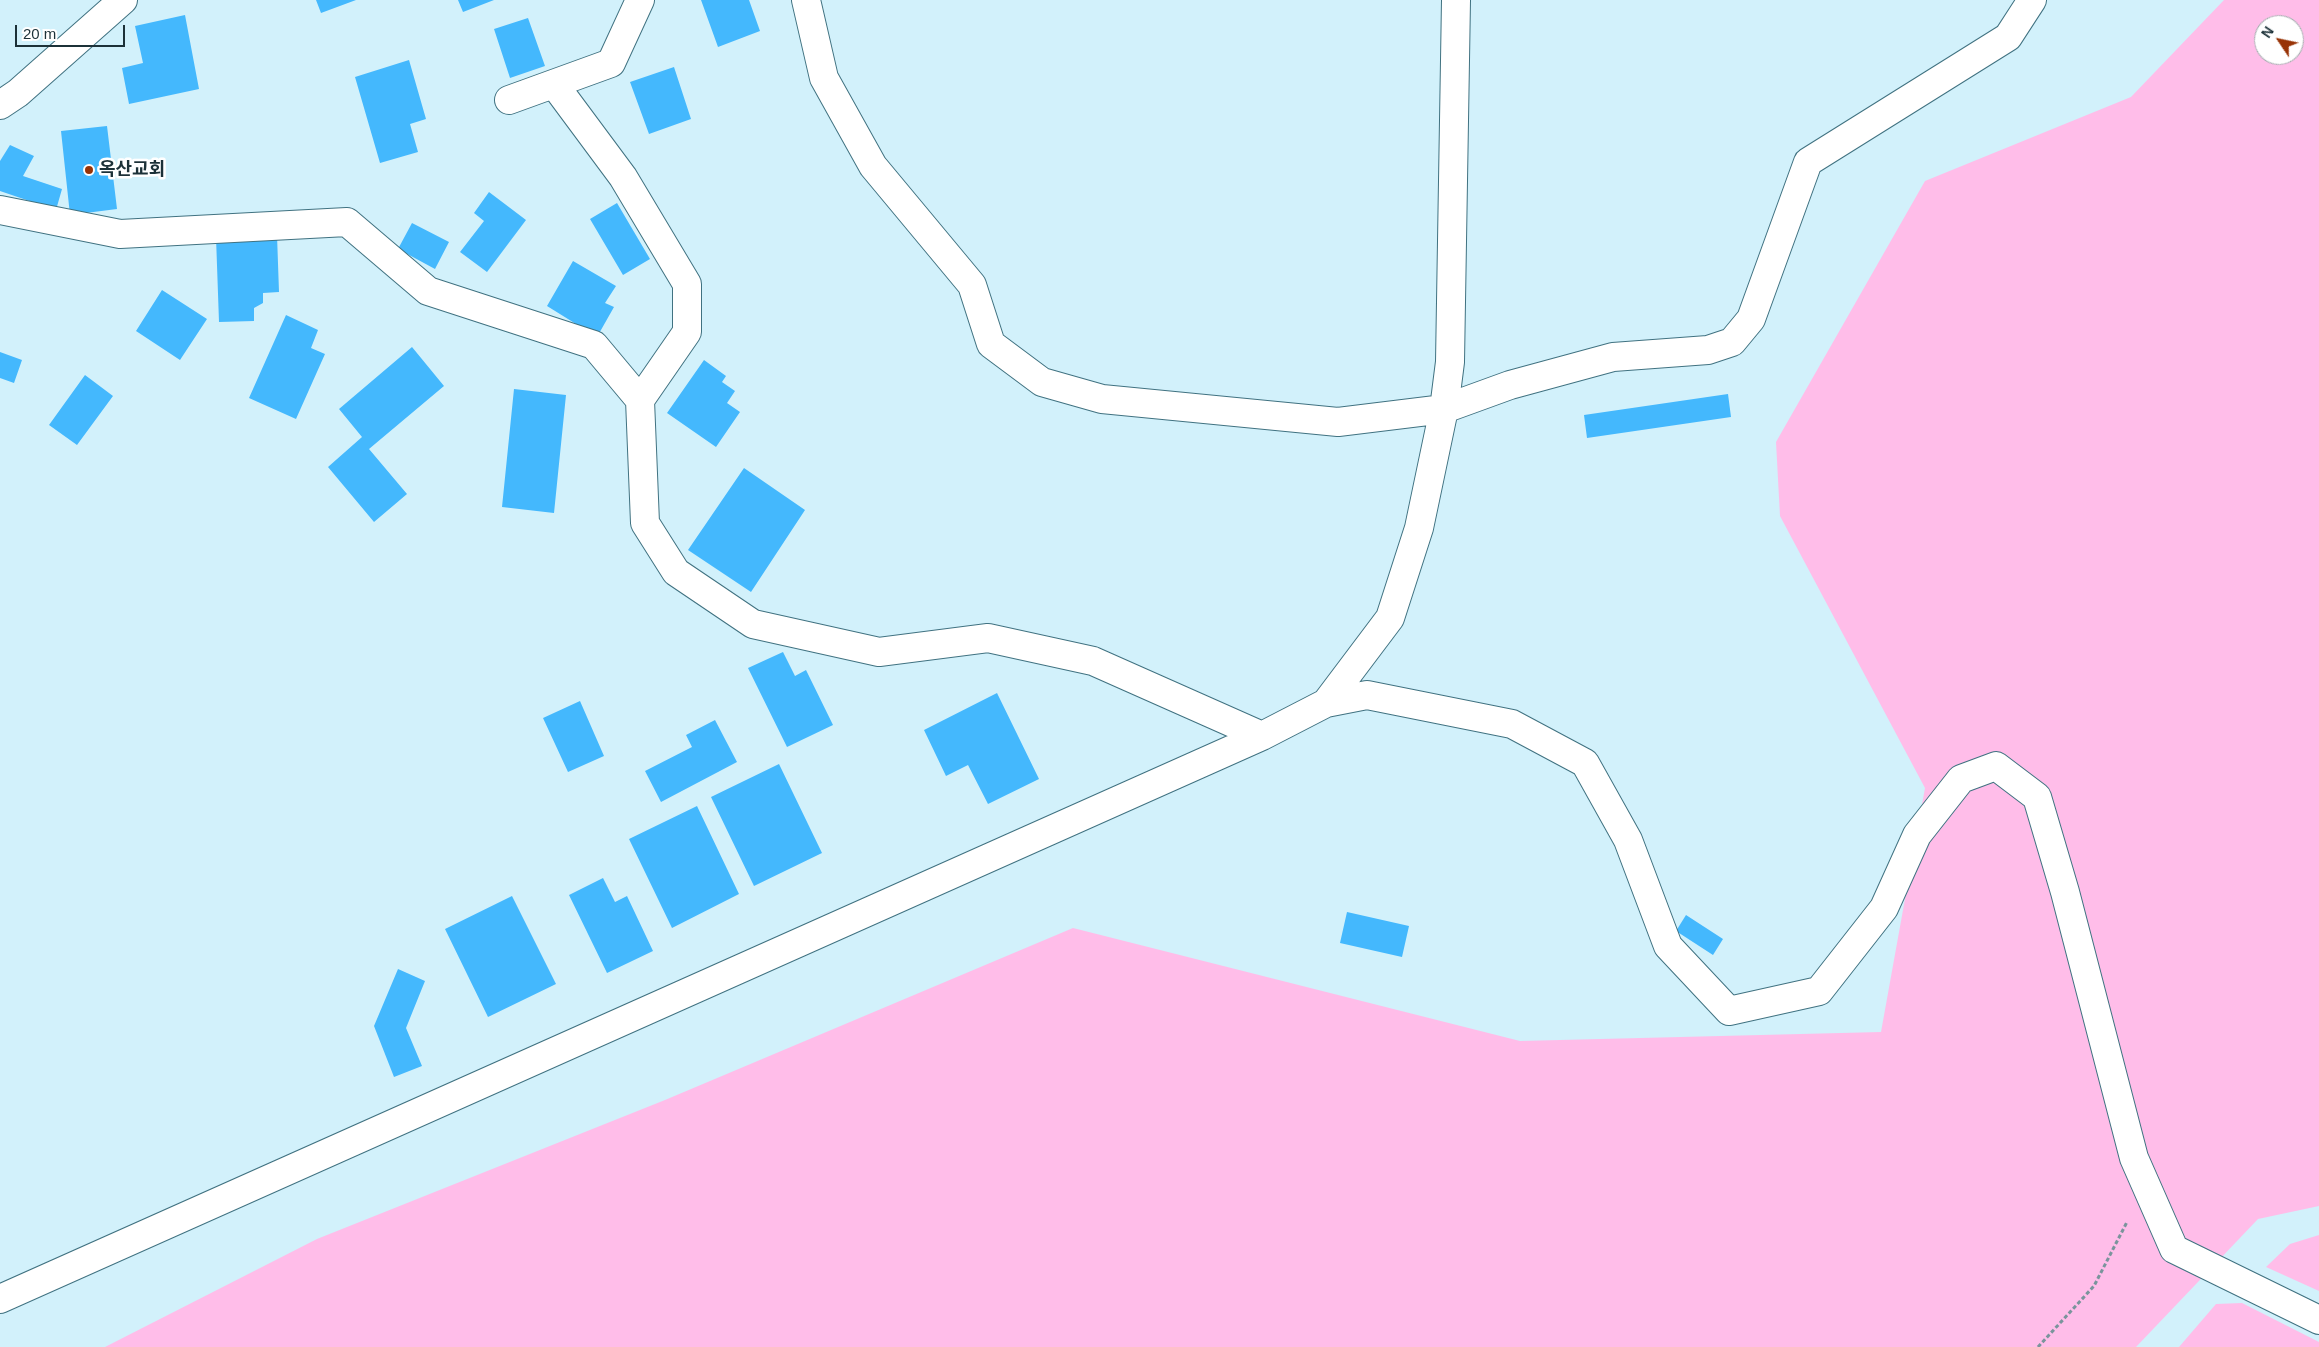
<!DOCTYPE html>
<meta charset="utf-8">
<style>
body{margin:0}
#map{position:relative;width:2319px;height:1347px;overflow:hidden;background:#d2f1fb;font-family:Arial,sans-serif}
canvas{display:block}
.north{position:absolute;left:2254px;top:15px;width:50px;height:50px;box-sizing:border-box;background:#fff;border:1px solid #a4adaf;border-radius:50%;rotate:304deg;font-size:14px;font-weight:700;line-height:20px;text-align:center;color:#1c3138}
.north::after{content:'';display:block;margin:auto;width:18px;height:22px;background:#983306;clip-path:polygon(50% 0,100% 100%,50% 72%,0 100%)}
.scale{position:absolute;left:15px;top:25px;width:110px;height:22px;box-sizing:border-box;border:2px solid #1c3138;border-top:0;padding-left:6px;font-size:15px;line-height:18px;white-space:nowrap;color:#1c3138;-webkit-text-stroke:4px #fff;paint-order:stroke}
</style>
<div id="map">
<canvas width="2319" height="1347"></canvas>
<div class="north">N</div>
<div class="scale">20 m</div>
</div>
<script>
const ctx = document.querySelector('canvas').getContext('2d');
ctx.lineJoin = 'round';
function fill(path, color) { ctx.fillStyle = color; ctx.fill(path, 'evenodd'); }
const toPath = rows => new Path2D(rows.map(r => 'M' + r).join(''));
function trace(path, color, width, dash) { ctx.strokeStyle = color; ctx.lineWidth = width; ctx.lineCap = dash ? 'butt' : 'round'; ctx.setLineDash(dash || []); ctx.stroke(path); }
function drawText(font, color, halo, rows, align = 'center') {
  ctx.font = font + ' Arial,"Noto Sans KR",sans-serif'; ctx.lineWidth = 5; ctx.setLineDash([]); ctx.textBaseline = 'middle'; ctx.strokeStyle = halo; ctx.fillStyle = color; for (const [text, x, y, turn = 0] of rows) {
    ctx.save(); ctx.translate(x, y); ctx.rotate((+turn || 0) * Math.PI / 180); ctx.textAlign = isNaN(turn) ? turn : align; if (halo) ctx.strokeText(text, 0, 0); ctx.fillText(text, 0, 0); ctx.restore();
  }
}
const green = toPath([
 [2224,0,2319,0,2319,1206,2258,1219,2136,1347,105,1347,317,1239,665,1100,1073,928,1520,1041,1881,1032,1925,788,1780,516,1776,442,1925,181,2131,97],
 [2264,25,2294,25,2294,55,2264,55],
 [2319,1235,2319,1291,2266,1267,2290,1244],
 [2242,1303,2319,1342,2319,1347,2179,1347,2216,1304]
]);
const building = toPath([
 [316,0,356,0,321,13],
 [458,0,494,0,463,12],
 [701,0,749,0,760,31,718,47],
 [185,15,199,89,129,104,122,68,143,63,135,26],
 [528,18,545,66,510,78,494,29],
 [409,60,426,119,410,124,418,152,380,163,355,77],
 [674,67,691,119,649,134,630,82],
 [107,126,117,209,70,215,61,131],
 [10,145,34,156,23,176,62,189,56,210,0,191,0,161],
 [489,192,526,220,487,272,460,252,484,221,474,213],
 [617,203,650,259,623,275,590,219],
 [412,223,449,242,435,269,398,249],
 [277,235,279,292,263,293,263,303,254,308,254,321,219,322,216,237],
 [573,261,616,286,605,303,614,307,597,337,547,306],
 [162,290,207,319,180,360,136,331],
 [286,315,318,330,311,348,325,354,296,419,249,398],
 [412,347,444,386,369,449,407,494,374,522,328,467,362,437,339,409],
 [0,352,22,360,14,383,0,378],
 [704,360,726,376,722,382,735,391,727,403,740,412,716,447,667,413],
 [85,375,113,396,77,445,49,425],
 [514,389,566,395,554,513,502,507],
 [1728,394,1731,417,1587,438,1584,415],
 [744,468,805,510,751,592,688,550],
 [783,652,795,676,806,670,833,725,787,747,748,668],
 [997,693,1039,779,988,804,968,765,946,776,924,730],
 [580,701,604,756,568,772,543,718],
 [715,720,737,762,661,802,645,771,692,747,686,735],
 [779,764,822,853,754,886,711,797],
 [697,806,739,894,672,928,629,839],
 [603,878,615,902,627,896,653,951,607,973,569,895],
 [512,896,556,984,488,1017,445,929],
 [1347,912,1409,926,1402,957,1340,943],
 [1686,915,1723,939,1713,955,1676,931],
 [398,969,425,981,406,1028,422,1066,394,1077,374,1026]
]);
const path = toPath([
 [2038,1347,2094,1286,2127,1222]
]);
const minor = toPath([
 [806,0,824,78,873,166,972,285,991,344,1042,382,1102,399,1338,422,1444,409,1510,385,1613,357,1708,350,1732,342,1751,319,1808,162,2008,37,2032,0],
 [554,84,623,177,687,284,687,332,640,400],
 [509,100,611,63,640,0],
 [0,105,18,93,123,0],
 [0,210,120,234,347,222,428,291,594,345,640,400,645,523,676,572,753,624,879,652,988,638,1093,661,1262,736],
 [1326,703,1367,695,1512,724,1585,763,1628,840,1668,946,1729,1011,1819,991,1884,908,1917,835,1961,779,1996,766,2037,797,2065,892,2134,1158,2174,1249,2319,1320],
 [0,1299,1262,736,1326,703,1390,618,1419,528,1444,409,1450,362,1456,0]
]);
const markers = [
 [89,170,5,"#983306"]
];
const poiNames = [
 ["옥산교회",99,170]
];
fill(green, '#ffbde9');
fill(building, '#44b8fd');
trace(minor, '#407281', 30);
trace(path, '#7a949c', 3, [4, 2.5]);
trace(minor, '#fff', 28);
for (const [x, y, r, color] of markers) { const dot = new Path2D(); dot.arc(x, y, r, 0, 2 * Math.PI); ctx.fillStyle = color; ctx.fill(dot); trace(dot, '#fff', 2); }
drawText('bold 18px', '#1c3138', '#fff', poiNames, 'left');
</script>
